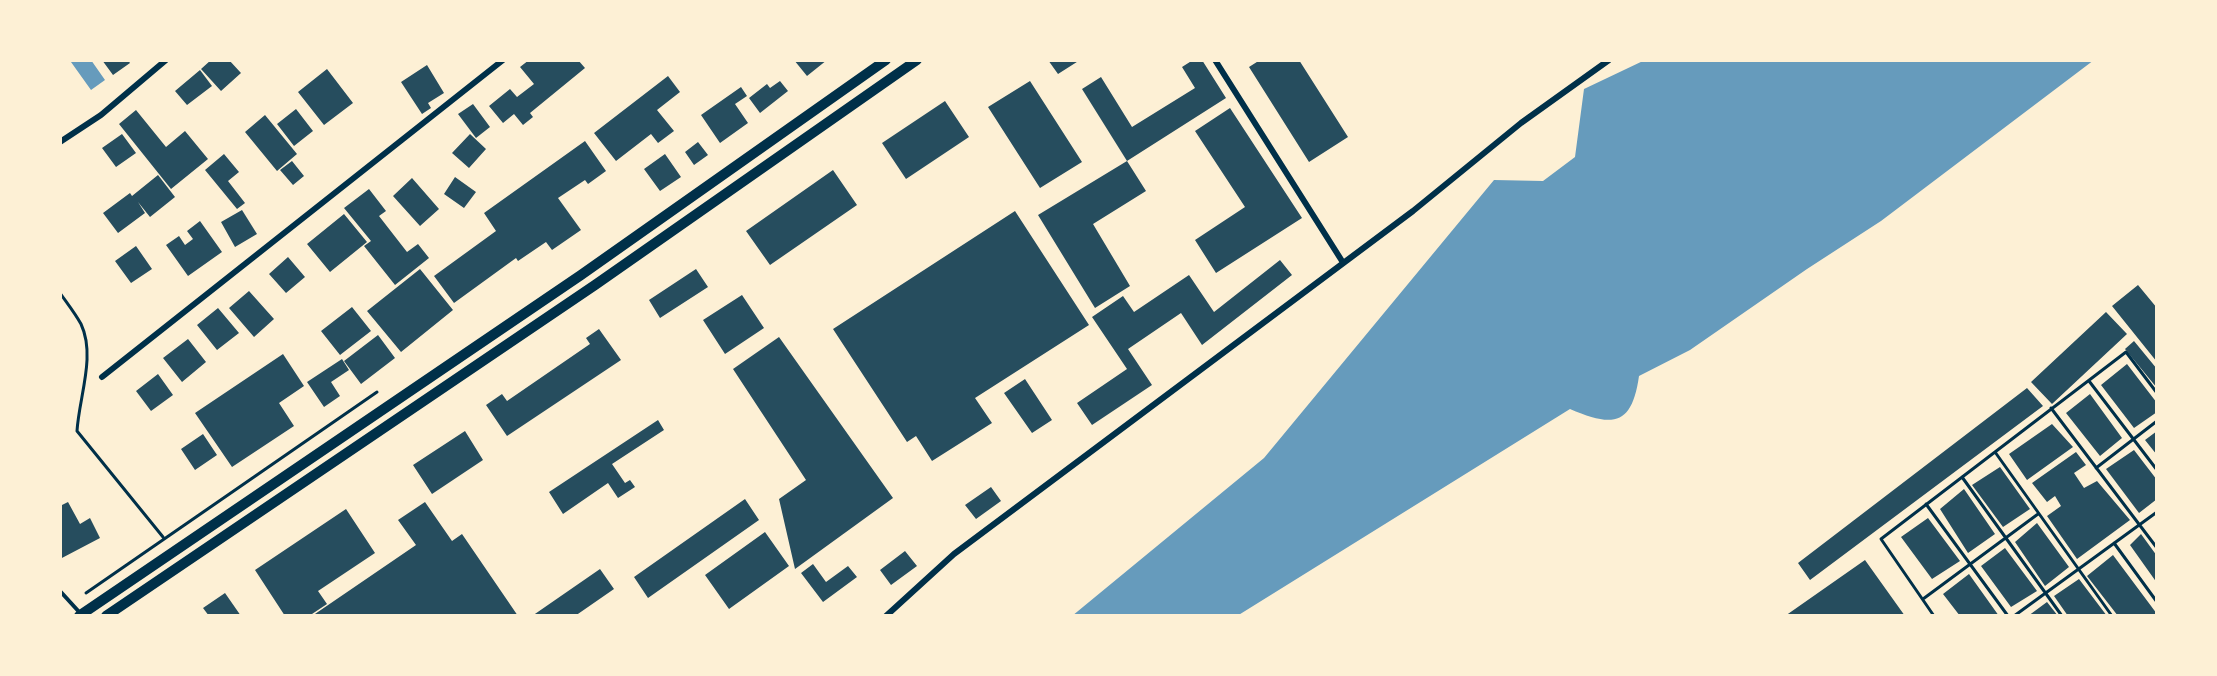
<!DOCTYPE html>
<html>
<head>
<meta charset="utf-8">
<style>
  body { margin:0 }
  #map { position:relative; width:2217px; height:676px; overflow:hidden; background:#fdf0d5; font-family:"Fira Sans Condensed",sans-serif }
  canvas { display:block }
  .frame { position:absolute; inset:0; border:62px solid #fdf0d5; pointer-events:none }
</style>
</head>
<body>
<div id="map">
<canvas width="2217" height="676"></canvas>
<div class="frame"></div>
</div>
<script>
const context = document.querySelector('canvas').getContext('2d');
context.lineJoin = 'round';
function fillPath(path, color) { context.fillStyle = color; context.fill(path, 'evenodd'); }
function stroke(path, color, width, dash) { context.strokeStyle = color; context.lineWidth = width; context.lineCap = dash ? 'butt' : 'round'; context.setLineDash(dash || []); context.stroke(path); }
fillPath(new Path2D(`
  M 74,60 L 91,60 L 105,80 L 91,90 L 71,62 Z
  M 1645,60 L 2094,60 L 1881,221 L 1807,269 L 1690,350 L 1639,376 C 1632,425 1614,428 1570,409 L 1237,616 L 1072,616 L 1264,458 L 1494,180 L 1543,181 L 1575,157 L 1584,89 Z`), '#669bbc');
fillPath(new Path2D(`
  M 102,60 L 128,60 L 130,63 L 113,75 Z
  M 211,60 L 229,60 L 241,73 L 221,91 L 201,69 Z
  M 529,60 L 578,60 L 585,68 L 530,113 L 533,117 L 523,125 L 514,114 L 503,123 L 489,106 L 510,89 L 517,97 L 534,84 L 520,67 Z
  M 794,60 L 827,60 L 807,76 Z
  M 1048,60 L 1080,60 L 1058,74 Z
  M 1193,60 L 1202,60 L 1226,98 L 1127,161 L 1082,89 L 1101,77 L 1132,127 L 1195,88 L 1182,67 Z
  M 1260,60 L 1299,60 L 1348,137 L 1309,162 L 1249,67 Z
  M 427,65 L 444,93 L 428,103 L 431,108 L 422,114 L 401,82 Z
  M 327,69 L 353,103 L 324,125 L 298,92 Z
  M 200,70 L 212,86 L 187,105 L 175,91 Z
  M 668,76 L 680,92 L 657,110 L 674,131 L 658,143 L 651,134 L 616,161 L 594,133 Z
  M 780,81 L 788,91 L 760,113 L 749,98 L 767,84 L 770,88 Z
  M 1030,81 L 1082,162 L 1040,188 L 988,107 Z
  M 741,87 L 747,96 L 735,104 L 748,123 L 720,143 L 701,115 Z
  M 945,101 L 969,137 L 906,179 L 882,143 Z
  M 473,104 L 490,127 L 476,138 L 458,114 Z
  M 1230,108 L 1302,218 L 1216,273 L 1195,240 L 1245,207 L 1195,131 Z
  M 296,109 L 313,131 L 294,146 L 277,124 Z
  M 136,110 L 166,147 L 185,131 L 208,159 L 171,189 L 119,124 Z
  M 265,115 L 297,154 L 277,171 L 245,132 Z
  M 122,134 L 136,153 L 116,167 L 102,148 Z
  M 470,134 L 486,149 L 469,168 L 452,153 Z
  M 585,141 L 606,171 L 588,184 L 585,180 L 558,198 L 581,230 L 552,250 L 546,242 L 518,261 L 516,258 L 454,303 L 434,276 L 496,231 L 484,213 Z
  M 698,142 L 708,155 L 694,165 L 685,152 Z
  M 224,154 L 239,172 L 228,181 L 245,203 L 237,209 L 205,170 Z
  M 665,154 L 681,177 L 660,191 L 644,169 Z
  M 292,161 L 304,176 L 293,185 L 280,170 Z
  M 1127,161 L 1146,191 L 1093,224 L 1130,286 L 1095,308 L 1038,215 Z
  M 833,170 L 857,205 L 770,265 L 746,231 Z
  M 158,175 L 175,197 L 150,217 L 138,202 L 145,213 L 118,233 L 103,213 L 130,193 L 132,196 Z
  M 455,177 L 476,192 L 464,208 L 444,194 Z
  M 412,178 L 439,209 L 420,226 L 393,196 Z
  M 369,189 L 386,211 L 379,216 L 407,252 L 418,244 L 429,258 L 395,285 L 364,246 L 371,241 L 344,208 Z
  M 242,210 L 257,234 L 235,247 L 221,222 Z
  M 1015,211 L 1089,325 L 975,398 L 992,423 L 932,461 L 916,436 L 907,442 L 833,329 Z
  M 344,214 L 367,242 L 330,272 L 307,244 Z
  M 200,221 L 222,252 L 188,276 L 166,245 L 179,236 L 185,245 L 193,239 L 187,231 Z
  M 136,246 L 152,269 L 131,283 L 115,261 Z
  M 288,257 L 305,277 L 286,293 L 269,274 Z
  M 1280,260 L 1292,275 L 1202,345 L 1181,313 L 1128,349 L 1152,385 L 1092,425 L 1077,403 L 1127,369 L 1092,317 L 1123,296 L 1134,312 L 1189,275 L 1214,312 Z
  M 420,269 L 453,310 L 401,352 L 367,311 Z
  M 696,269 L 708,287 L 660,318 L 649,300 Z
  M 2138,285 L 2157,308 L 2157,362 L 2112,306 Z
  M 249,291 L 274,319 L 254,337 L 229,308 Z
  M 742,295 L 764,328 L 725,354 L 703,320 Z
  M 352,307 L 371,331 L 340,355 L 321,331 Z
  M 218,308 L 239,333 L 217,350 L 197,325 Z
  M 2106,312 L 2127,334 L 2052,404 L 2031,382 Z
  M 599,329 L 621,360 L 507,436 L 486,405 L 502,394 L 507,401 L 590,344 L 586,338 Z
  M 378,335 L 395,358 L 361,384 L 344,361 Z
  M 779,337 L 893,498 L 795,569 L 779,499 L 806,480 L 733,369 Z
  M 188,339 L 206,362 L 182,382 L 163,358 Z
  M 2134,341 L 2157,369 L 2157,388 L 2125,349 Z
  M 283,354 L 304,386 L 279,403 L 294,426 L 232,467 L 195,413 Z
  M 342,359 L 349,370 L 331,382 L 340,396 L 324,407 L 307,382 Z
  M 2127,364 L 2157,403 L 2157,412 L 2134,428 L 2101,385 Z
  M 158,374 L 173,395 L 151,411 L 136,391 Z
  M 1025,379 L 1052,420 L 1032,433 L 1004,393 Z
  M 2027,388 L 2043,406 L 1810,580 L 1798,563 Z
  M 2090,394 L 2122,438 L 2100,456 L 2066,413 Z
  M 658,420 L 664,430 L 612,464 L 625,483 L 630,480 L 635,487 L 618,498 L 608,483 L 563,514 L 549,492 Z
  M 2052,424 L 2073,447 L 2027,480 L 2009,454 Z
  M 465,431 L 483,460 L 432,494 L 413,465 Z
  M 2157,431 L 2157,455 L 2145,440 Z
  M 203,434 L 217,455 L 195,470 L 181,449 Z
  M 2134,450 L 2157,480 L 2157,499 L 2139,513 L 2106,469 Z
  M 2076,452 L 2086,465 L 2074,473 L 2084,488 L 2097,481 L 2130,520 L 2077,559 L 2047,516 L 2061,506 L 2055,496 L 2047,502 L 2032,483 Z
  M 2000,467 L 2030,509 L 2003,527 L 1972,485 Z
  M 991,487 L 1001,501 L 976,519 L 965,505 Z
  M 1964,489 L 1995,534 L 1968,553 L 1940,509 Z
  M 745,499 L 759,520 L 648,598 L 634,577 Z
  M 68,502 L 80,524 L 90,518 L 100,538 L 60,559 L 60,506 Z
  M 425,502 L 452,541 L 462,534 L 518,616 L 312,616 L 416,545 L 398,520 Z
  M 346,509 L 375,553 L 318,591 L 327,604 L 309,616 L 285,616 L 255,570 Z
  M 1928,518 L 1960,561 L 1932,579 L 1901,537 Z
  M 2037,523 L 2069,567 L 2045,586 L 2015,542 Z
  M 765,532 L 789,566 L 729,609 L 705,575 Z
  M 2141,534 L 2157,556 L 2157,583 L 2130,545 Z
  M 2005,548 L 2037,591 L 2011,607 L 1981,566 Z
  M 905,551 L 917,566 L 891,585 L 880,570 Z
  M 2113,555 L 2157,614 L 2157,616 L 2118,616 L 2087,576 Z
  M 1865,560 L 1905,616 L 1785,616 Z
  M 813,564 L 826,582 L 848,566 L 857,577 L 823,602 L 801,573 Z
  M 600,569 L 614,589 L 575,616 L 532,616 Z
  M 1969,574 L 1999,616 L 1960,616 L 1943,594 Z
  M 2079,579 L 2107,616 L 2068,616 L 2054,596 Z
  M 225,593 L 241,616 L 209,616 L 203,608 Z
  M 2047,602 L 2058,616 L 2028,616 Z`), '#264d5e');
stroke(new Path2D(`
  M 60,293 C 67,303 75,313 81,324 C 96,356 79,397 77,431 L 163,537
  M 2089,381 L 2157,470
  M 2051,408 L 2157,548
  M 1995,452 L 2112,616
  M 2096,468 L 2157,421
  M 1962,477 L 2062,616
  M 1926,504 L 2008,616
  M 2114,543 L 2157,602
  M 86,593 L 377,392
  M 1923,599 L 2038,514
  M 1934,616 L 1881,539 L 2126,352 L 2157,393
  M 2014,616 L 2157,512`), '#003049', 3);
stroke(new Path2D(`
  M 60,591 L 81,614`), '#003049', 4);
stroke(new Path2D(`
  M 1215,60 L 1342,261
  M 60,142 L 101,115 L 166,60
  M 102,377 L 503,60
  M 886,616 L 954,554 L 1413,211 L 1521,123 L 1609,60`), '#003049', 6);
stroke(new Path2D(`
  M 79,616 L 581,275 L 886,60
  M 106,616 L 595,285 L 917,60`), '#003049', 10);
</script>
</body>
</html>
